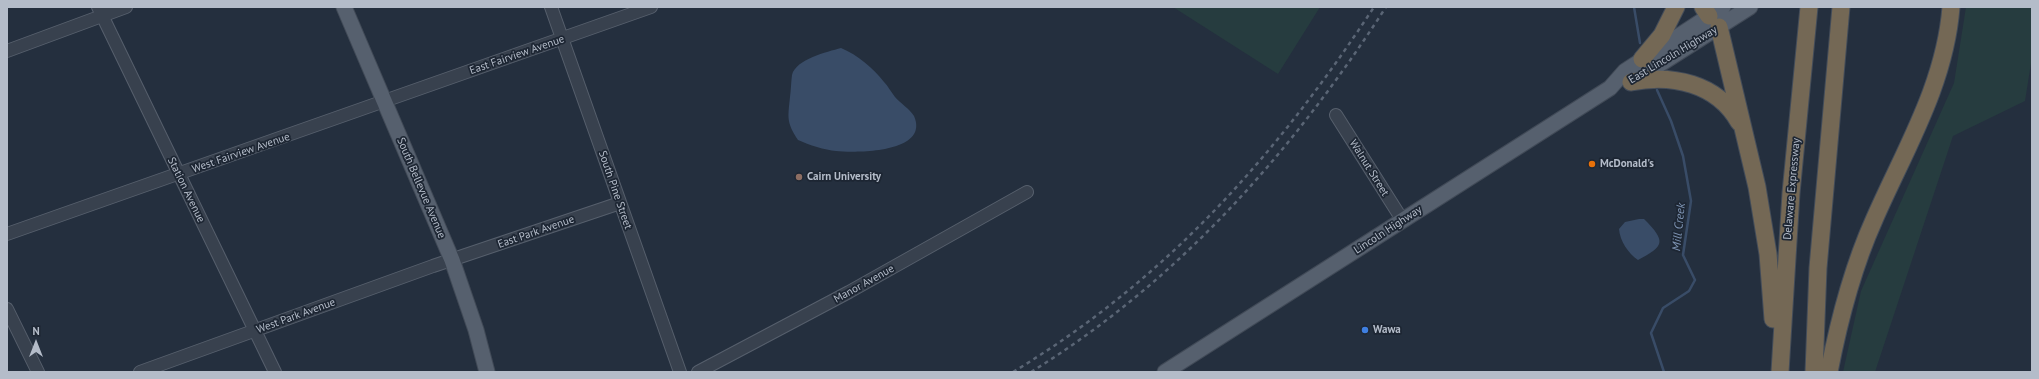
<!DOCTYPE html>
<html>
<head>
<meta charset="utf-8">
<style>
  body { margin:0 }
  #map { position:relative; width:2039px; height:379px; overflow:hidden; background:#242f3e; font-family:"PT Sans",sans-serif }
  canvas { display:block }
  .frame { position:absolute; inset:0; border:8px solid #b4bcc9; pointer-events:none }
  .north { position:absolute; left:16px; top:323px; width:40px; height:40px; -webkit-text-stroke:3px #1d2633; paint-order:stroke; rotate:0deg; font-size:11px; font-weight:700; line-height:16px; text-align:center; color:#b4bcc9 }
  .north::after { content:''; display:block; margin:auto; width:14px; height:18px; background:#b4bcc9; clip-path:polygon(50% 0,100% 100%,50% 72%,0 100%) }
</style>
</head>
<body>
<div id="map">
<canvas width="2039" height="379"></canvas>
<div class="frame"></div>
<div class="north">N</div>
</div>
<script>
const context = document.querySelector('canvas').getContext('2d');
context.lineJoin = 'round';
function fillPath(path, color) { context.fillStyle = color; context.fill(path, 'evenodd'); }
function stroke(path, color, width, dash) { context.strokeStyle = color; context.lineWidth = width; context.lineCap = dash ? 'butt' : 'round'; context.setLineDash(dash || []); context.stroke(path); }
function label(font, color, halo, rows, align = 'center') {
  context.font = font + ' "PT Sans",sans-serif'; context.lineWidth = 3.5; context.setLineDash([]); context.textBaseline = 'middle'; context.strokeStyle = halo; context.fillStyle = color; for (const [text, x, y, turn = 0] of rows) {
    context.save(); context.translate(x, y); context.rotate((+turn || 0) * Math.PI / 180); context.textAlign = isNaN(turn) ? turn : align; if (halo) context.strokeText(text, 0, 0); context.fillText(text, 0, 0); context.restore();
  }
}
fillPath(new Path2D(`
  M 1173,7 L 1320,7 L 1278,74 Z
  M 1966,7 L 2032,7 L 2032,57 L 2025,101 L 1953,136 L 1875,372 L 1843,372 L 1861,291 L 1954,83 Z`), '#263c3f');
fillPath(new Path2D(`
  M 841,48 C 858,55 873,68 884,82 C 888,86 891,92 895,97 C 900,103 910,109 914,116 C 930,153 857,153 836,151 C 825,150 809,145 798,140 C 786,122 788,117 790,97 C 791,90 791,82 792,75 C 796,59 827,52 841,48 Z
  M 1639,219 L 1644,219 C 1667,242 1664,246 1638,260 C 1628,253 1620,241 1619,229 L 1625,222 Z`), '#394c67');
stroke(new Path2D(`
  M 1634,7 L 1640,43
  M 1657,90 L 1671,121 L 1683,156 L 1691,201 L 1683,255 L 1695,280 L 1689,291 L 1663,308 L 1651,333 L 1664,372`), '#394c67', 2.5);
const minor = new Path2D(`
  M 98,7 L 275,372
  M 551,7 L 680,372
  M 7,51 L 126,7
  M 1336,115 L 1403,221
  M 7,234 L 651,7
  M 7,309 L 38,372
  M 140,372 L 433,266 L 620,203
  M 698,372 L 849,292 L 1027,192`);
const major = new Path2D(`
  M 344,7 L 452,260 L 476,330 L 487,372
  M 1632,82 L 1750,7
  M 1165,372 L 1610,88 L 1625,71 L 1723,7`);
const highway = new Path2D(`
  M 1703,7 L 1709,16
  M 1719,27 L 1757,187 L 1768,254 L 1773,319
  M 1642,59 L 1662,35 L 1676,7
  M 1631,82 C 1672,74 1717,83 1739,122
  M 1780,372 L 1791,193 L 1809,7
  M 1814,372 L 1818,268 L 1841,7
  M 1829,372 C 1839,320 1852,269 1874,220 C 1904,151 1945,85 1951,7`);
stroke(minor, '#565f6c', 14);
stroke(major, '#414a57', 17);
stroke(highway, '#434c59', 19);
stroke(minor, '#38414e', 12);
stroke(major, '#56606e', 15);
stroke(highway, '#746855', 17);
stroke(new Path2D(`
  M 1013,372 C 1167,279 1276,156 1374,7
  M 1031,372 C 1180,280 1292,152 1386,7`), '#5a6575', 2.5, [4, 4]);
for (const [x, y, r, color] of [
  [1592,164,4,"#e8710a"],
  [799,177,4,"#8d6e63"],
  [1365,330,4,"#3f7fe0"]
]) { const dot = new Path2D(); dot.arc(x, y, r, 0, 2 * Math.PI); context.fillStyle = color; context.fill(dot); stroke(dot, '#1d2633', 1.5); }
label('11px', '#b4bcc9', '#1d2633', [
  ["East Fairview Avenue",517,55,-19],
  ["East Lincoln Highway",1673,55,-31],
  ["West Fairview Avenue",241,153,-19],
  ["Walnut Street",1369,168,58],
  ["South Bellevue Avenue",421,188,67],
  ["Delaware Expressway",1792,189,-85],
  ["Station Avenue",186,190,64],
  ["South Pine Street",615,190,71],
  ["Lincoln Highway",1388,230,-33],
  ["East Park Avenue",536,232,-19],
  ["Manor Avenue",864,284,-29],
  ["West Park Avenue",296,316,-20]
]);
label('bold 11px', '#b4bcc9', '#1d2633', [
  ["McDonald's",1600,164],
  ["Cairn University",807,177],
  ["Wawa",1373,330]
], 'left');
label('italic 12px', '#7c92b1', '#1d2633', [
  ["Mill Creek",1679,227,-84]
]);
</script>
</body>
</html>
